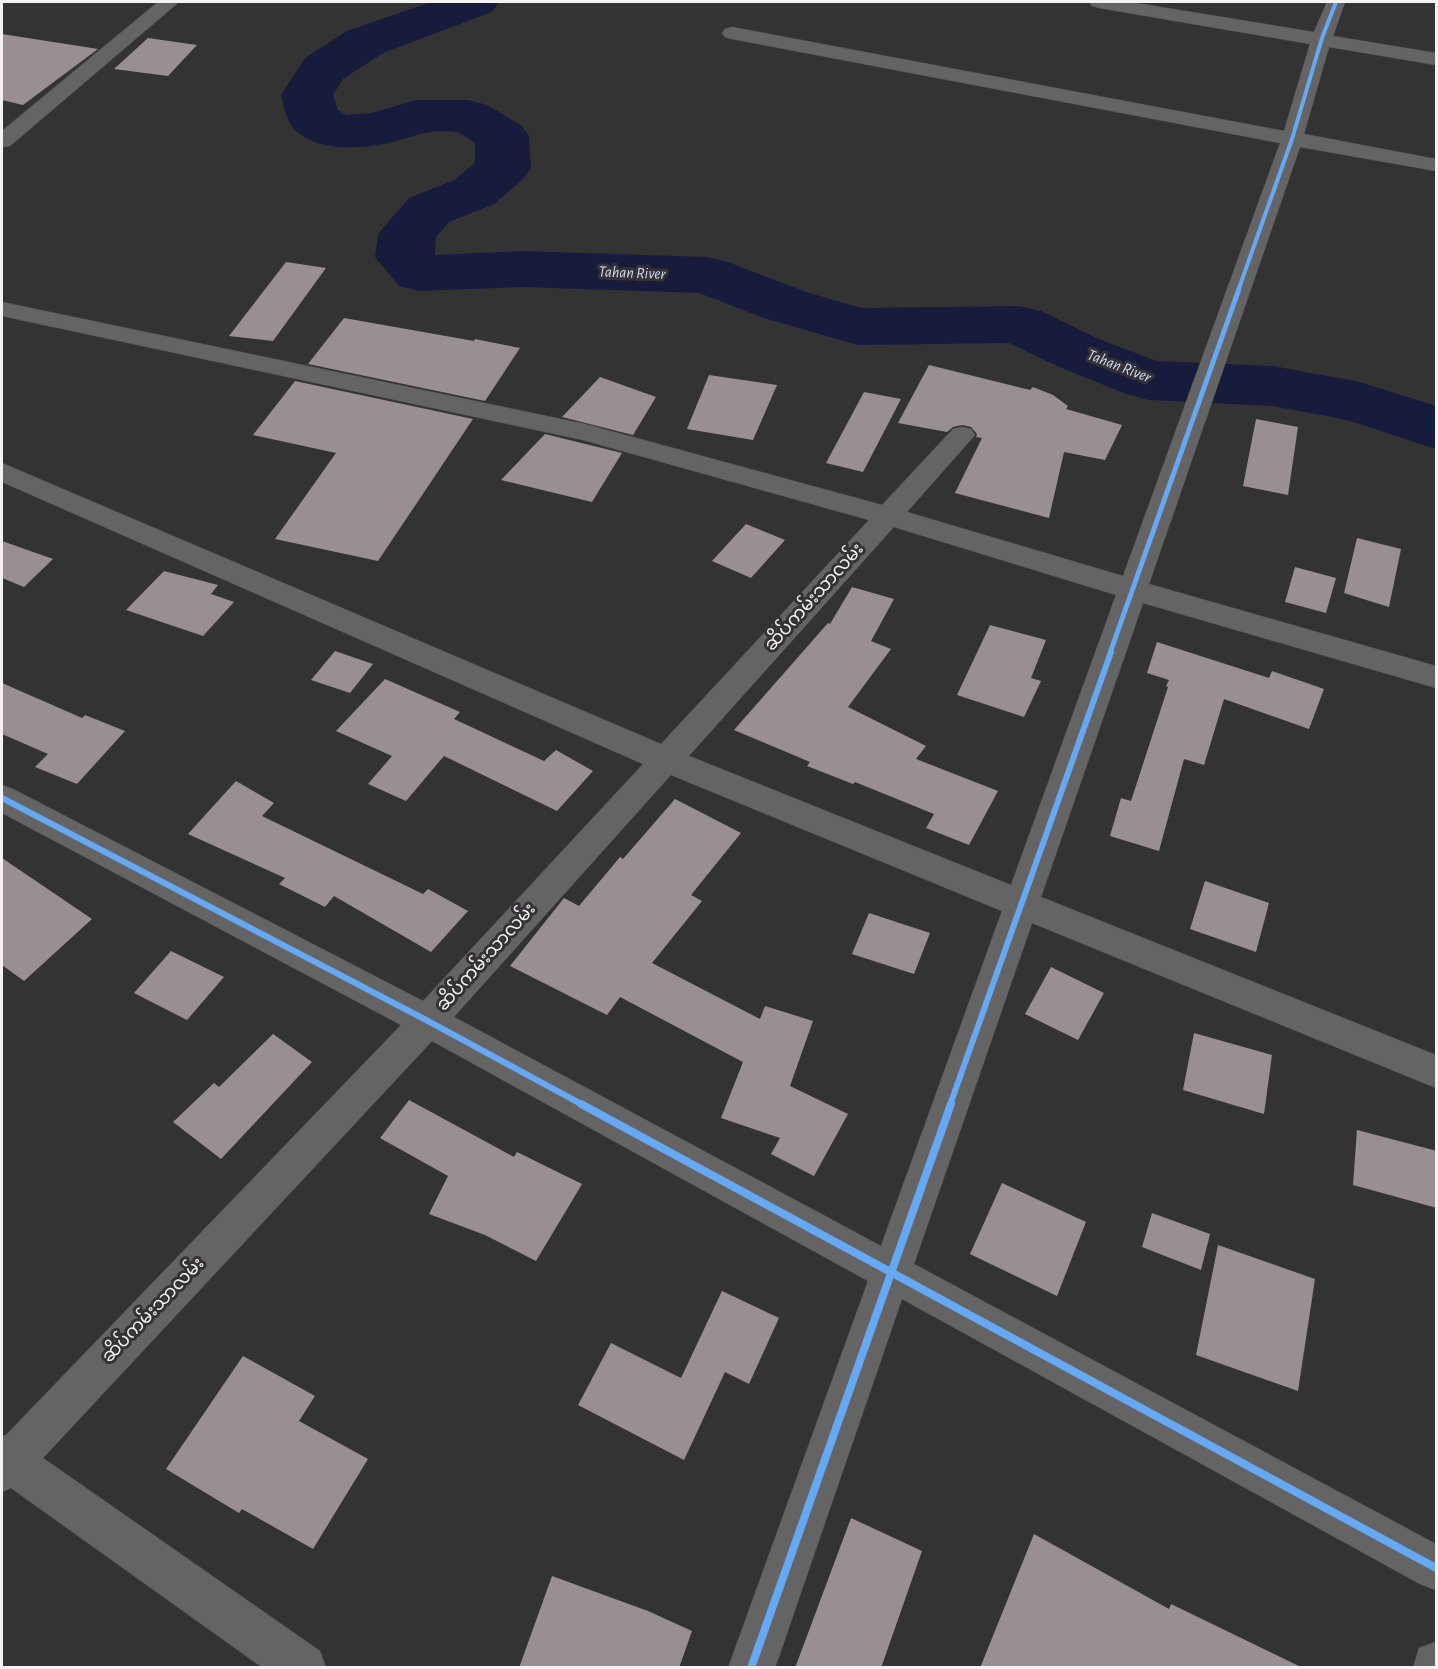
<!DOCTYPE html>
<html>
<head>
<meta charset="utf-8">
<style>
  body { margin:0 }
  #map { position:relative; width:1438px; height:1669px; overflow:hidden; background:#343334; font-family:"Alegreya Sans",sans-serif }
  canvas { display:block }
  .frame { position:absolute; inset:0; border:3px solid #f4f2f3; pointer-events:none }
</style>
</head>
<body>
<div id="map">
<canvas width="1438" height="1669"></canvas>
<div class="frame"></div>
</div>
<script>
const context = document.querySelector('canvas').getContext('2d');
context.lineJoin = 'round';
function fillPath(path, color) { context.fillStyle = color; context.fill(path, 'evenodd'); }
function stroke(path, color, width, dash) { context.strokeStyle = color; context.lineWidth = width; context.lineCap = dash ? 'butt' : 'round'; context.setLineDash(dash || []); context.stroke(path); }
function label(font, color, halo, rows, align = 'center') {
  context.font = font + ' "Alegreya Sans","Noto Sans Myanmar",sans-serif'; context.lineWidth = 6; context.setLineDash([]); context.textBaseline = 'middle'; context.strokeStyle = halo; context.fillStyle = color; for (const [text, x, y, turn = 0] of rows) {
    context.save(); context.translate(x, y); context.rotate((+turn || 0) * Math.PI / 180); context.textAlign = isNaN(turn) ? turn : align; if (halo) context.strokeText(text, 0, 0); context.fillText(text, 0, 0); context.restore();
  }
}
fillPath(new Path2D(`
  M 431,2 L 499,2 L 492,12 L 383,53 L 343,79 L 333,95 L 338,110 L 346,115 L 372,113 L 416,100 L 468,100 L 487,105 L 521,125 L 529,136 L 531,168 L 522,180 L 494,204 L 449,222 L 436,237 L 435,255 L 523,251 L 707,257 L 728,262 L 806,292 L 861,308 L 1019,306 L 1041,311 L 1101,340 L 1157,361 L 1273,366 L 1360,382 L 1436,406 L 1436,449 L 1347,420 L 1273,406 L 1149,400 L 1126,394 L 1057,366 L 1009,343 L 858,345 L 764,318 L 699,293 L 523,287 L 420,291 L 399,286 L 375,257 L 378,234 L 409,198 L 454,180 L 475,163 L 475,143 C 469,139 462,133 455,132 C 426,127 406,141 378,145 C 352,149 314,150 294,129 C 286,120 284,107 281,95 L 305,58 L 347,31 Z`), '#171c3d');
fillPath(new Path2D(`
  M 2,34 L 98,49 L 23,105 L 2,100 Z
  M 148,38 L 197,45 L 168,76 L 114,69 Z
  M 286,262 L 326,268 L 273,341 L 229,336 Z
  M 344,318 L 474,341 L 475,339 L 520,348 L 485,401 L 308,364 Z
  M 929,365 L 1030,390 L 1033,387 L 1053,395 L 1068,406 L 1066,409 L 1122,425 L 1105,460 L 1064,452 L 1049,518 L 955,493 L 982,438 L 976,437 L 977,434 L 971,427 L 962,425 L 953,427 L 947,432 L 898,423 Z
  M 709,375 L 777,385 L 753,440 L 687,429 Z
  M 600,377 L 656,397 L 633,435 L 562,417 Z
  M 295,381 L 473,419 L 378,561 L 275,539 L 336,453 L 253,435 Z
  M 864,392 L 901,399 L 863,472 L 826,463 Z
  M 1256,419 L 1298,427 L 1288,495 L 1243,486 Z
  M 545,434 L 622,453 L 592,502 L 501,480 Z
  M 746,524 L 785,540 L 751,578 L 712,561 Z
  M 1357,538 L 1401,549 L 1389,607 L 1344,593 Z
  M 2,541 L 53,559 L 24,587 L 2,578 Z
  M 1295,567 L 1336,578 L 1326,613 L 1285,602 Z
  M 164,571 L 218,585 L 211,594 L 234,602 L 203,636 L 126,610 Z
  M 852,587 L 894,599 L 871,641 L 891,649 L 848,707 L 926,746 L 916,759 L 998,791 L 969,845 L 926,828 L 934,814 L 855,782 L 853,784 L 807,766 L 810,762 L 734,730 L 828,623 L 830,624 Z
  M 990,625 L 1046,640 L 1031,678 L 1041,681 L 1024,717 L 957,695 Z
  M 1157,642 L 1269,678 L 1272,671 L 1324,689 L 1309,729 L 1224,699 L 1204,765 L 1184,759 L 1159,851 L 1110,836 L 1121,798 L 1131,801 L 1168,687 L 1166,686 L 1169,680 L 1147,673 Z
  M 335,651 L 373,664 L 350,693 L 311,680 Z
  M 385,679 L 460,712 L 454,719 L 544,761 L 556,750 L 593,771 L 557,811 L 444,756 L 406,801 L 368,784 L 392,756 L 336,731 Z
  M 2,683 L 82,718 L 85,715 L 125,731 L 77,784 L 35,767 L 48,754 L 2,734 Z
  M 236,781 L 274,803 L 262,816 L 423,894 L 428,889 L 468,911 L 431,952 L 334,896 L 325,907 L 279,884 L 285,878 L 188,834 Z
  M 675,799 L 741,833 L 691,895 L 702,901 L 652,963 L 760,1019 L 765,1006 L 813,1021 L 790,1086 L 848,1114 L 814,1176 L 771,1154 L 780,1138 L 721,1118 L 743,1062 L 620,997 L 607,1015 L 510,966 L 564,898 L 579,906 L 620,857 L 623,859 Z
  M 2,858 L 92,919 L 24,981 L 2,965 Z
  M 1205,881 L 1269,903 L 1256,952 L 1190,929 Z
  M 869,913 L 930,933 L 914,974 L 852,954 Z
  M 171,951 L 224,977 L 187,1020 L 134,993 Z
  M 1051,967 L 1104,993 L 1078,1040 L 1025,1014 Z
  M 1194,1033 L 1272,1055 L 1264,1114 L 1183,1090 Z
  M 273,1034 L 312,1062 L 221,1159 L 173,1122 L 214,1083 L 219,1087 Z
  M 409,1100 L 514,1157 L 517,1152 L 582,1184 L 536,1261 L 485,1235 L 429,1214 L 448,1176 L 380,1138 Z
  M 1357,1130 L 1437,1151 L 1437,1208 L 1353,1185 Z
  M 1002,1183 L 1086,1222 L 1057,1296 L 970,1254 Z
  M 1152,1213 L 1210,1234 L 1201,1270 L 1142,1247 Z
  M 1218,1245 L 1315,1279 L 1298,1391 L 1196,1355 Z
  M 722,1291 L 779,1318 L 749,1384 L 725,1372 L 684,1460 L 578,1405 L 611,1343 L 681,1378 Z
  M 243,1356 L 315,1396 L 299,1421 L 368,1459 L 313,1549 L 242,1509 L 239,1513 L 166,1469 Z
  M 851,1518 L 922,1551 L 881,1668 L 795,1668 Z
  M 1034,1534 L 1169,1609 L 1171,1604 L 1303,1668 L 980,1668 Z
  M 552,1576 L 648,1611 L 692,1631 L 679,1668 L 519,1668 Z`), '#998f92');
const street = new Path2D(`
  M 158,2 L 179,2 L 10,146 L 2,147 L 2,131 Z
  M 1089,2 L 1130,2 L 1314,32 L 1327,2 L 1345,2 L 1333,36 L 1436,53 L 1436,65 L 1329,47 L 1304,134 L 1436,159 L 1436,171 L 1300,147 L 1149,584 L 1436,666 L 1436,688 L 1143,603 L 1041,897 L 1436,1055 L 1436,1088 L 1032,923 L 914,1264 L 1436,1544 L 1436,1590 L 1420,1584 L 902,1299 L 775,1668 L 728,1668 L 868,1281 L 432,1041 L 43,1458 L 320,1651 L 326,1668 L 263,1668 L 11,1488 L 2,1492 L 2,1435 L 5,1436 L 401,1025 L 2,813 L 2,785 L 13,789 L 423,1001 L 643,764 L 2,482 L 2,463 L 661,744 L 869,520 L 583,440 L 2,316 L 2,302 L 585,424 L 882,505 L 953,429 L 962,427 L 971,429 L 975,435 L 907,512 L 1123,576 L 1280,143 L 732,39 L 725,37 L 722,33 L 725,29 L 732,27 L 1284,131 L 1310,44 L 1099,8 L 1092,6 ZM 894,527 L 1116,595 L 1011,885 L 689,756 ZM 671,775 L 1002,911 L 881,1246 L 454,1017 Z
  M 1436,1642 L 1436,1668 L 1413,1668 L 1419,1648 Z`);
stroke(street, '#504f50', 1);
fillPath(street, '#656465');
stroke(new Path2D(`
  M 1238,291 L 1292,139 L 1322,38 L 1336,2`), '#66a8f1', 4);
stroke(new Path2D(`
  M 1110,653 L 1239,289`), '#66a8f1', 5);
stroke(new Path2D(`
  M 2,798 L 428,1021 L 583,1105
  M 950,1105 L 1111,652`), '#66a8f1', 6);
stroke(new Path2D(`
  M 581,1104 L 1436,1568
  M 751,1668 L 951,1104`), '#66a8f1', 8);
label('italic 16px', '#d2daf6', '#353235', [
  ["Tahan River",632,273,2],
  ["Tahan River",1119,366,21]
]);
label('18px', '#f4f2f3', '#353235', [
  ["ဆိပ်ကမ်းသာလမ်း",814,597,-48],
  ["ဆိပ်ကမ်းသာလမ်း",486,957,-48],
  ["ဆိပ်ကမ်းသာလမ်း",153,1310,-46]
]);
</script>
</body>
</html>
